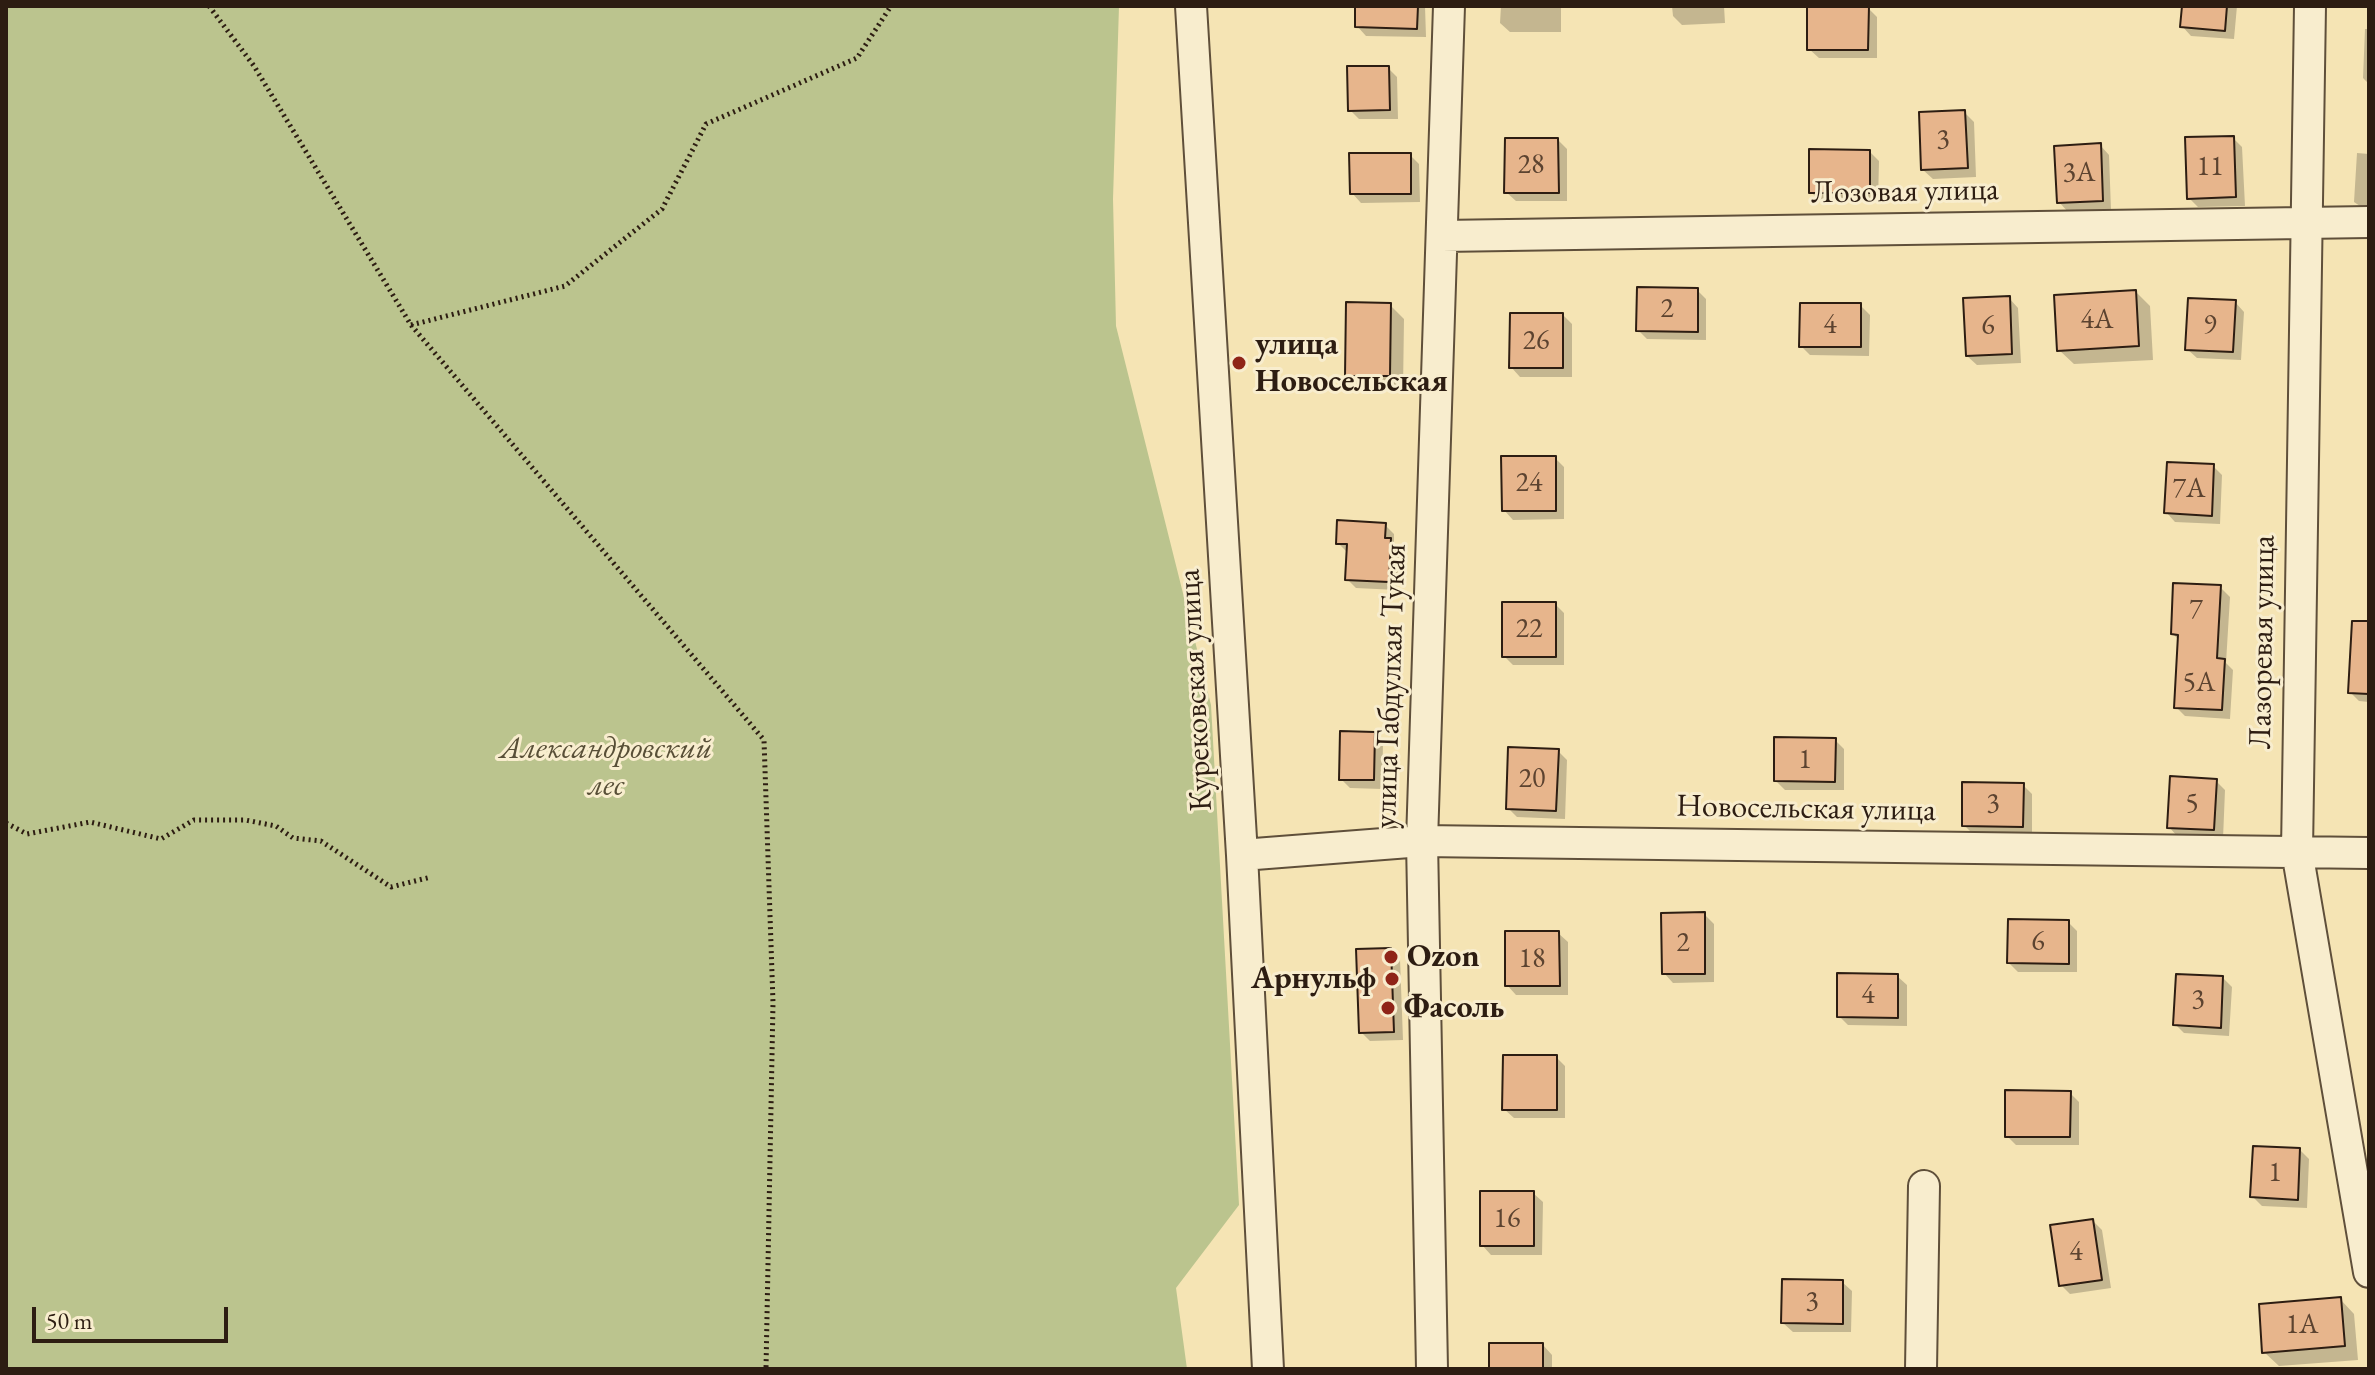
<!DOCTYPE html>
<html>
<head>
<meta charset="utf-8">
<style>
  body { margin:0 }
  #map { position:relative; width:2375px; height:1375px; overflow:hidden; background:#f5e4b4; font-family:"EB Garamond",serif }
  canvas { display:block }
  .frame { position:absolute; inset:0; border:8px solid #2d1d12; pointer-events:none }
  .scale { position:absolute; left:32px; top:1307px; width:196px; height:36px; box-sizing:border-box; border:4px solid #2d1d12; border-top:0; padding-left:10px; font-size:24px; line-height:28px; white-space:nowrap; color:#2d1d12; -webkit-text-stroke:6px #f8edce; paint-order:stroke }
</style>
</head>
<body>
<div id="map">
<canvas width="2375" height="1375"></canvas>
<div class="frame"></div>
<div class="scale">50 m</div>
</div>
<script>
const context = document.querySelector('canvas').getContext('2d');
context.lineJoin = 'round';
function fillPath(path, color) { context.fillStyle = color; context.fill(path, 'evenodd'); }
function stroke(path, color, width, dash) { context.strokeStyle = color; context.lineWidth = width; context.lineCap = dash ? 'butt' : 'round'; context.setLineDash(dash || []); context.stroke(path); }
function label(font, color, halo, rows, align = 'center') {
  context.font = font + ' "EB Garamond",serif'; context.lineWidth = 6; context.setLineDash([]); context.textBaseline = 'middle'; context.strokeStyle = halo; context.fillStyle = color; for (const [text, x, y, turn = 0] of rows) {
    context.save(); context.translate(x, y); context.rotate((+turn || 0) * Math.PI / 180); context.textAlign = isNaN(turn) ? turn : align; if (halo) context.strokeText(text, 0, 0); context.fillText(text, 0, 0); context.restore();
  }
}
fillPath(new Path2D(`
  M 6,6 L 1119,6 L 1113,199 L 1116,326 L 1211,705 L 1239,1205 L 1176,1288 L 1187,1369 L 6,1369 Z`), '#bbc48e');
fillPath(new Path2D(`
  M 1357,6 L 1425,6 L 1426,37 L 1366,36 L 1357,26 Z
  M 1501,6 L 1561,6 L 1561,32 L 1510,32 L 1500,23 Z
  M 1672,6 L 1724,6 L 1725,23 L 1682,25 L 1673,16 Z
  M 2184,6 L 2237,6 L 2234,39 L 2191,36 L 2182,26 Z
  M 1868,8 L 1877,17 L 1877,58 L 1819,58 L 1809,49 Z
  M 2365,29 L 2369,29 L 2369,84 L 2363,78 Z
  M 1388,68 L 1397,77 L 1398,119 L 1359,119 L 1350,110 Z
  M 1964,112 L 1974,122 L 1976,177 L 1933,179 L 1923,170 Z
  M 2233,138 L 2242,147 L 2245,206 L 2198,207 L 2189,198 Z
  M 1558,140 L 1567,149 L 1567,201 L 1516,201 L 1506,192 Z
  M 2100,145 L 2109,155 L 2111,210 L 2068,212 L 2059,202 Z
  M 1870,152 L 1879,161 L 1878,202 L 1820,201 L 1811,192 Z
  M 2357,153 L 2369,154 L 2369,212 L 2354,202 Z
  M 1410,155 L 1419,164 L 1420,202 L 1361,203 L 1352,193 Z
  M 1697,290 L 1706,299 L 1706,340 L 1647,339 L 1638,330 Z
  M 2136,292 L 2150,306 L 2153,360 L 2074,364 L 2059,350 Z
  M 2009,298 L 2018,308 L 2021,363 L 1977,365 L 1967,356 Z
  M 2235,302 L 2244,312 L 2241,360 L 2197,358 L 2187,349 Z
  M 1390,305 L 1404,319 L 1403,390 L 1361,389 L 1347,375 Z
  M 1860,305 L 1870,315 L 1869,356 L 1810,355 L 1801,346 Z
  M 1563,315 L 1572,324 L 1572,377 L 1520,377 L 1511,367 Z
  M 1555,458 L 1564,467 L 1564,519 L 1513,520 L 1504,510 Z
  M 2213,466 L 2222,475 L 2220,524 L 2175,522 L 2166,512 Z
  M 1385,525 L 1394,534 L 1394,544 L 1399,549 L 1397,590 L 1356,588 L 1347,579 L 1347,552 L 1338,543 Z
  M 2220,587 L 2230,597 L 2226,663 L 2233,670 L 2230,719 L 2185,716 L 2176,707 L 2180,641 L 2173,634 Z
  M 1555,604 L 1564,613 L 1564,665 L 1513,665 L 1504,656 Z
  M 2369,644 L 2369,702 L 2359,701 L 2350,692 Z
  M 1374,734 L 1383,743 L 1382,789 L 1350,788 L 1341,779 Z
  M 1835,740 L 1844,749 L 1844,790 L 1785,790 L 1776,781 Z
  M 1558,751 L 1567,760 L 1565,819 L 1517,817 L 1508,808 Z
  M 2369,778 L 2369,821 L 2367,819 Z
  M 2216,781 L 2225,790 L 2223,839 L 2178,837 L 2169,827 Z
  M 2023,785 L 2032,794 L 2032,835 L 1973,834 L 1964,825 Z
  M 1704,914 L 1714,924 L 1714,982 L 1673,983 L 1664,973 Z
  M 2068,922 L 2077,931 L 2077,972 L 2018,972 L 2009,963 Z
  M 1558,933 L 1568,942 L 1568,995 L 1516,995 L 1507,985 Z
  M 1390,950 L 1400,959 L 1403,1040 L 1370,1041 L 1361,1032 Z
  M 1897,976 L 1907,985 L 1907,1026 L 1848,1025 L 1839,1016 Z
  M 2223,978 L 2232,987 L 2229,1036 L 2184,1033 L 2175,1024 Z
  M 1556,1057 L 1565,1066 L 1565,1118 L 1514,1118 L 1504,1109 Z
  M 2070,1093 L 2079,1102 L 2079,1145 L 2016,1145 L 2007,1136 Z
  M 2300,1150 L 2309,1159 L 2307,1208 L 2262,1206 L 2252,1196 Z
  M 1533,1193 L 1543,1202 L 1542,1255 L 1491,1255 L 1482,1245 Z
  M 2093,1221 L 2102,1230 L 2111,1288 L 2070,1294 L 2061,1285 Z
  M 1842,1282 L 1852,1291 L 1851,1332 L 1793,1332 L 1783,1323 Z
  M 2340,1299 L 2354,1314 L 2358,1360 L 2279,1366 L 2264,1352 Z
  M 1543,1345 L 1552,1355 L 1552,1369 L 1491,1369 Z`), '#0003');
const building = new Path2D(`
  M 1355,6 L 1418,6 L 1417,29 L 1355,27 Z
  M 1807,6 L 1869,6 L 1868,50 L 1807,50 Z
  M 2182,6 L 2227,6 L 2225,31 L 2180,27 Z
  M 1347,66 L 1389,66 L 1390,110 L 1348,111 Z
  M 1965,110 L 1968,168 L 1921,170 L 1919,112 Z
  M 2234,136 L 2236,197 L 2187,199 L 2185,137 Z
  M 1505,138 L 1558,138 L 1559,193 L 1504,193 Z
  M 2101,143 L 2103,201 L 2057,203 L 2054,146 Z
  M 1809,149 L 1870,150 L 1870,193 L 1809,193 Z
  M 1349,153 L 1411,153 L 1411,194 L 1350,194 Z
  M 1637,287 L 1698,288 L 1698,332 L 1636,331 Z
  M 2136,290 L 2139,346 L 2057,351 L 2054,295 Z
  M 2010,296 L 2012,354 L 1966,356 L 1963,298 Z
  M 2188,298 L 2236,300 L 2233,352 L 2185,350 Z
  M 1346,302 L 1391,303 L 1390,376 L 1345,376 Z
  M 1800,303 L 1861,303 L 1861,347 L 1799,347 Z
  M 1510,313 L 1563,313 L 1563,368 L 1509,368 Z
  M 1501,456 L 1556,456 L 1556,511 L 1502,511 Z
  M 2167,462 L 2214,464 L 2212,516 L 2164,513 Z
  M 1337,520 L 1386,523 L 1385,538 L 1391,538 L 1389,582 L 1345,580 L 1347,544 L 1336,544 Z
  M 2173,583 L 2221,585 L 2217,658 L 2225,659 L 2222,710 L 2174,708 L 2178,635 L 2171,634 Z
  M 1502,602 L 1556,602 L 1556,657 L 1502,657 Z
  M 2352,621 L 2369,621 L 2369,694 L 2348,693 Z
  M 1340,731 L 1375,732 L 1374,780 L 1339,780 Z
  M 1774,737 L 1836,738 L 1835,782 L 1774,781 Z
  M 1508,747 L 1559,749 L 1556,811 L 1506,809 Z
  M 2170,776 L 2217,779 L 2214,830 L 2167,828 Z
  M 1962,782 L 2024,783 L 2023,827 L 1962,826 Z
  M 1705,912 L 1705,974 L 1662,974 L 1661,913 Z
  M 2008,919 L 2069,920 L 2069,964 L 2007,963 Z
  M 1505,931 L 1559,931 L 1560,986 L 1505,986 Z
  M 1391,948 L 1394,1032 L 1359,1033 L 1356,949 Z
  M 1837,973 L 1898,974 L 1898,1018 L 1837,1017 Z
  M 2176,974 L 2223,976 L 2221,1028 L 2173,1025 Z
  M 1503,1055 L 1557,1055 L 1557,1110 L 1502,1110 Z
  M 2005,1090 L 2071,1091 L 2070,1137 L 2005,1137 Z
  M 2253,1146 L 2300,1148 L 2298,1200 L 2250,1197 Z
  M 1480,1191 L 1534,1191 L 1534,1246 L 1480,1246 Z
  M 2093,1219 L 2102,1280 L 2059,1286 L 2050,1225 Z
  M 1782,1279 L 1843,1280 L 1843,1324 L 1781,1323 Z
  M 2341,1297 L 2345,1346 L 2262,1353 L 2259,1304 Z
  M 1489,1343 L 1543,1343 L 1543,1369 L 1489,1369 Z`);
fillPath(building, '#e7b58c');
stroke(building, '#2d1d12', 2);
const minor = new Path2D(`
  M 1191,6 L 1242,855 L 1268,1369
  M 2310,6 L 2297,851 L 2369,1272
  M 1442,236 L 2369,222
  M 1242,855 L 1422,841 L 2369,853
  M 1432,1369 L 1422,841 L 1449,6
  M 1921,1369 L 1924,1186`);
stroke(minor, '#5f4f3a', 34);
stroke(new Path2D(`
  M 209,6 L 254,66 L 411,325 L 764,740 L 773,1003 L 766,1369
  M 411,325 L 565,286 L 662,209 L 706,124 L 857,58 L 891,6
  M 6,823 L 27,834 L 90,822 L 161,839 L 194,820 L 245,820 L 276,826 L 293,838 L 321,841 L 391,887 L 431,877`), '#2d1d12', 5, [2, 4]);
stroke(minor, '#f8edce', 30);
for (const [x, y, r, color] of [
  [1239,363,8,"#8f2418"],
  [1391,957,8,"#8f2418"],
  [1392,979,8,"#8f2418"],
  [1388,1008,8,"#8f2418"]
]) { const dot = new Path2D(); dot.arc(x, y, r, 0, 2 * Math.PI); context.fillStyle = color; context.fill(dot); stroke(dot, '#f8edce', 3); }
label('28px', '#5c4330', null, [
  ["3",1943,140],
  ["28",1531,165],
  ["11",2210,167],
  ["3А",2079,173],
  ["2",1667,309],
  ["4А",2097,320],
  ["4",1830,325],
  ["9",2210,325],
  ["6",1988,326],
  ["26",1536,341],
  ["24",1529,483],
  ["7А",2189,489],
  ["7",2196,610],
  ["22",1529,629],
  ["5А",2199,683],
  ["1",1805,760],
  ["20",1532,779],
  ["3",1993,804],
  ["5",2192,804],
  ["6",2038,942],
  ["2",1683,943],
  ["18",1532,959],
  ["4",1868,995],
  ["3",2198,1000],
  ["1",2275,1173],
  ["16",1507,1219],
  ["4",2076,1252],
  ["3",1812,1302],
  ["1А",2302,1325]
]);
label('32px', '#2d1d12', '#f8edce', [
  ["Лозовая улица",1905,192,-1],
  ["Лазоревая улица",2263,642,-89],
  ["улица Габдулхая Тукая",1391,686,-88],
  ["Курековская улица",1196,690,-93],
  ["Новосельская улица",1806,809,1]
]);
label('bold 32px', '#2d1d12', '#f8edce', [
  ["улица",1255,345],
  ["Новосельская",1255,382],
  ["Ozon",1407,957],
  ["Арнульф",1376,979,"right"],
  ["Фасоль",1404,1008]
], 'left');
label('italic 32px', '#584f37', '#f8edce', [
  ["Александровский",606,749],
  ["лес",606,786]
]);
</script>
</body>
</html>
